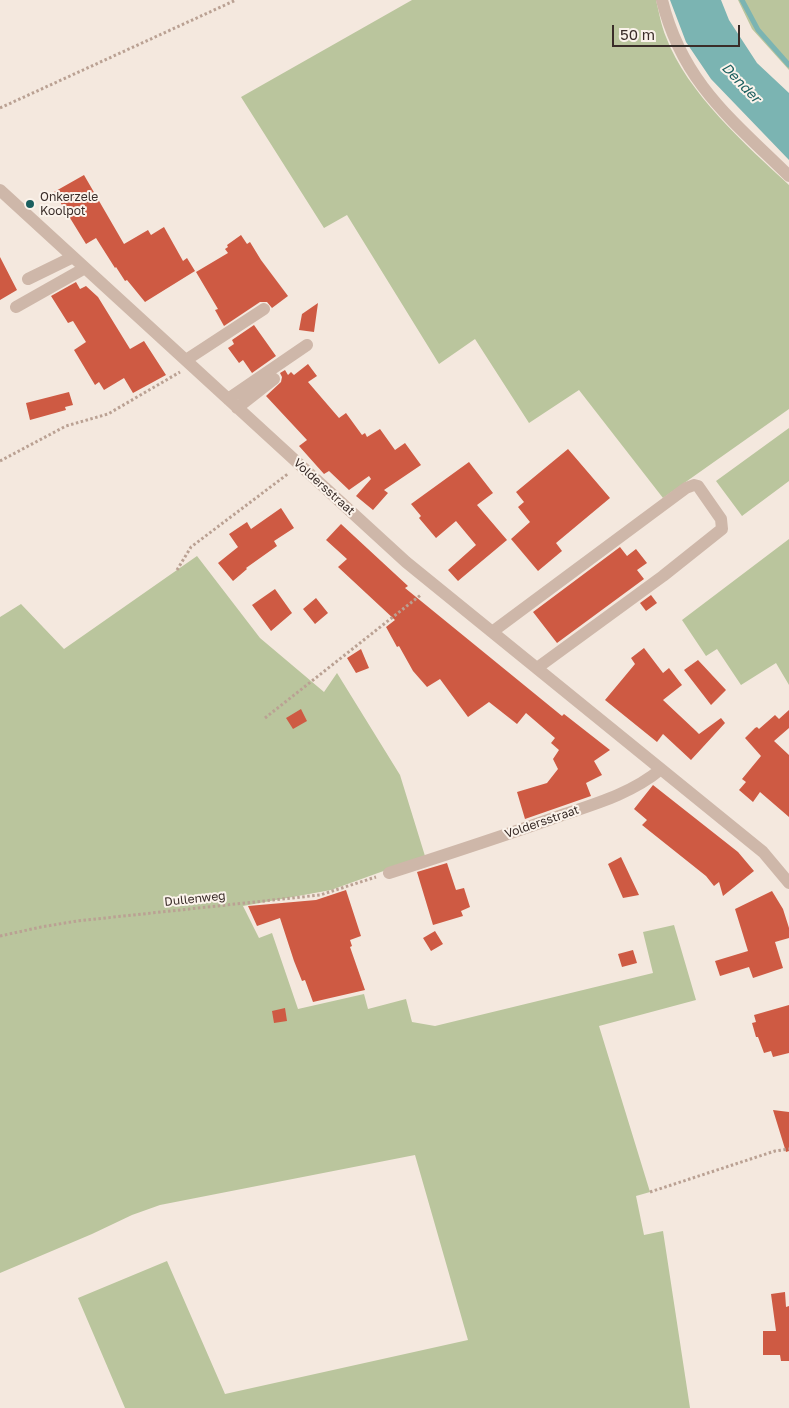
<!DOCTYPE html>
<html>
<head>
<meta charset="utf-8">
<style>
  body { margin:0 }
  #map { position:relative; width:789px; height:1408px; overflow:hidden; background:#f4e8de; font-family:"Golos Text",sans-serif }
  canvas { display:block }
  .scale { position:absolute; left:612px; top:25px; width:128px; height:22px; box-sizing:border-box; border:2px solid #3a2d29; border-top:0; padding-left:6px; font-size:15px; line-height:18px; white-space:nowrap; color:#3a2d29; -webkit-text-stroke:4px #fbf3eb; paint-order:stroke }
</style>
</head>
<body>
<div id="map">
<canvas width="789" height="1408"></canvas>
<div class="scale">50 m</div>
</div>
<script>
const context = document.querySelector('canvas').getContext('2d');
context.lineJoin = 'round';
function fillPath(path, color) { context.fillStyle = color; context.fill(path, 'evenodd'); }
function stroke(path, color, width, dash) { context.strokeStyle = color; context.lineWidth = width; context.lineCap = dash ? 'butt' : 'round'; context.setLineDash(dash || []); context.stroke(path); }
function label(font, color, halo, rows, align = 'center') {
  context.font = font + ' "Golos Text",sans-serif'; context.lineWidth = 4; context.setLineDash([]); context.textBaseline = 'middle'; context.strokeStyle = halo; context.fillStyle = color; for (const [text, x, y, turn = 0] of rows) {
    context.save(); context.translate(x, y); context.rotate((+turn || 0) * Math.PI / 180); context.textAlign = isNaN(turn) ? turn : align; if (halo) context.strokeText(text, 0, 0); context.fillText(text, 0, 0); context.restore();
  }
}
fillPath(new Path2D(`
  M 412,0 L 656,0 C 659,12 661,25 666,37 C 687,93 746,145 789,185 L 789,409 L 663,498 L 579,390 L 529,423 L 475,339 L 439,364 L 347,215 L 324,228 L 241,97 Z
  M 738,0 L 789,0 L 789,70 L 752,29 Z
  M 789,428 L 789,481 L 742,516 L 716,481 Z
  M 789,539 L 789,685 L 776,663 L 741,685 L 717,649 L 706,656 L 682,620 Z
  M 197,556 L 260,638 L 324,692 L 337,673 L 400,775 L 425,856 L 331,890 L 243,906 L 259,938 L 272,933 L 298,1009 L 364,994 L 368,1009 L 406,999 L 412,1022 L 435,1026 L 653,973 L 643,932 L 674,925 L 696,1000 L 599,1026 L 650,1192 L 636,1196 L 644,1235 L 663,1231 L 690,1408 L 125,1408 L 78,1298 L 167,1261 L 225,1394 L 468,1340 L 415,1155 L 160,1205 L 132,1215 L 92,1234 L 0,1273 L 0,617 L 21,604 L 64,649 Z`), '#bac59d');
fillPath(new Path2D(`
  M 670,0 L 721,0 L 729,20 L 757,63 L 789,93 L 789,160 L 711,79 L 686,42 Z`), '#7bb4b2');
stroke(new Path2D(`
  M 742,0 L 758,30 L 789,65`), '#7bb4b2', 5);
fillPath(new Path2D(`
  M 84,175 L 124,244 L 148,230 L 151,235 L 164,227 L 183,261 L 187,258 L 195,271 L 145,302 L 127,280 L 125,281 L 116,267 L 115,268 L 96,238 L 86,244 L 54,192 Z
  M 241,235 L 247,244 L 250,242 L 261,260 L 288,296 L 272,308 L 267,302 L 260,302 L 224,326 L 215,310 L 218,309 L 196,272 L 228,253 L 225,249 L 228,247 L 227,245 Z
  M 0,257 L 17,290 L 0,300 Z
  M 76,282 L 80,289 L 86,286 L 98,297 L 130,349 L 144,341 L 166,375 L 133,393 L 124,378 L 104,390 L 99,382 L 95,385 L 74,350 L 86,342 L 73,321 L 68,323 L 51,296 Z
  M 318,303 L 314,332 L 299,330 L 302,314 Z
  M 254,325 L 276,356 L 252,373 L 243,360 L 239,363 L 228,348 L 234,344 L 232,340 Z
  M 308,364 L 317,376 L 308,382 L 339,418 L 346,413 L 362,435 L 365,433 L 367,437 L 380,429 L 395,450 L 405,443 L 421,465 L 384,490 L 388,493 L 373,510 L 356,496 L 371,479 L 369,476 L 349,490 L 329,471 L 324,474 L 299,446 L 307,440 L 266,396 L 281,382 L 282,377 L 280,373 L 285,370 L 288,375 L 291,372 L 294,375 Z
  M 69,392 L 73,405 L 65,407 L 66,410 L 30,420 L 26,403 Z
  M 568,449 L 610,498 L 556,543 L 562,551 L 538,571 L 511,539 L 530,522 L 518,507 L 524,502 L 516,492 Z
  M 469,462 L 493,493 L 477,505 L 507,540 L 458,581 L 448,570 L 476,545 L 456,521 L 436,538 L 419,518 L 421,516 L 411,504 Z
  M 281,508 L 294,528 L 274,541 L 277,546 L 246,568 L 247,569 L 233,581 L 218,563 L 238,547 L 229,534 L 247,522 L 251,529 Z
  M 341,524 L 408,586 L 405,588 L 562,716 L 564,714 L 610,750 L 594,761 L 602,775 L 586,783 L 591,796 L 525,819 L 517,792 L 547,783 L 558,769 L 553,759 L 559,750 L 551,743 L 555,738 L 526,713 L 517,724 L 489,702 L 468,717 L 440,679 L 427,687 L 413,671 L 399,646 L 397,647 L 386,627 L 395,620 L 338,567 L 347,559 L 326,540 Z
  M 620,547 L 627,556 L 636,549 L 647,563 L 637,570 L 644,579 L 557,643 L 533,612 Z
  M 275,589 L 292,613 L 271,631 L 252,605 Z
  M 651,595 L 657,603 L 646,611 L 640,603 Z
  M 316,598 L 328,613 L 315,624 L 303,609 Z
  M 644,648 L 663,673 L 669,668 L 682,685 L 663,700 L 696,731 L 699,734 L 721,718 L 725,723 L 691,760 L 663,734 L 657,742 L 605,700 L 635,664 L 631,658 Z
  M 361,649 L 369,668 L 356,673 L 347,658 Z
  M 698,660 L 726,690 L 711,705 L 684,670 Z
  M 301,709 L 307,721 L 293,729 L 286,718 Z
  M 789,710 L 789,728 L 774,741 L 789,755 L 789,817 L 760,792 L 753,802 L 739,790 L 746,782 L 742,779 L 761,756 L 745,738 L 755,728 L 757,727 L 759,729 L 775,715 L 779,719 Z
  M 653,785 L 738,852 L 754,871 L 723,896 L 719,882 L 714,886 L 706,876 L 642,825 L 647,820 L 634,809 Z
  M 621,857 L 639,895 L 623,898 L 608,864 Z
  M 447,863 L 456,890 L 464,888 L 470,907 L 461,911 L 463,916 L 433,925 L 417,872 Z
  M 346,890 L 361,936 L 350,940 L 352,946 L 350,947 L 365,990 L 313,1002 L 305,980 L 302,981 L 294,961 L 280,918 L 257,926 L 248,906 L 316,900 Z
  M 772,891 L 783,909 L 789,928 L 789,938 L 775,942 L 783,968 L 753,978 L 749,967 L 720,976 L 715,961 L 748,951 L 735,909 Z
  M 435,931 L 443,944 L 431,951 L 423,938 Z
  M 633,950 L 637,963 L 622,967 L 618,954 Z
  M 789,1005 L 789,1053 L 773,1057 L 771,1051 L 764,1053 L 758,1037 L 756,1037 L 752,1023 L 756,1022 L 754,1015 Z
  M 285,1008 L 287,1021 L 274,1023 L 272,1011 Z
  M 773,1110 L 789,1112 L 789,1151 L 786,1152 Z
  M 785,1292 L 786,1307 L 789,1306 L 789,1361 L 781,1361 L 780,1355 L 763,1355 L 763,1331 L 776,1331 L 771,1294 Z`), '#ce5a43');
stroke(new Path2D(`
  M 0,108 L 236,0
  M 0,461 L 66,426 L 108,414 L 180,372
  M 177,570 L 191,547 L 289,473
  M 265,718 L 422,594
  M 0,936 L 41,927 L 77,921 L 320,895 L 376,877
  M 650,1192 L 775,1151 L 789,1149`), '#baa193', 3, [2.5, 2.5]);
stroke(new Path2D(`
  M 662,0 C 682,82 732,120 789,176
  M 0,190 L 406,562 L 763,852 L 789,883
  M 28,279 L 73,257
  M 16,307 L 85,268
  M 186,360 L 264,309
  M 228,399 L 307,345
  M 237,408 L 274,379
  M 492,632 L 686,488 L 694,485 L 698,486 L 721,519 L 722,529 L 663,576 L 537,668
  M 389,873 C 448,854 507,835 565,814 C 598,803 634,792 661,769`), '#ceb7a9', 12);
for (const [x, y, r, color] of [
  [30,204,5,"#1b5f5f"]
]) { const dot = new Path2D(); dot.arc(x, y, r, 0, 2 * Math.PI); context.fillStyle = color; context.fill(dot); stroke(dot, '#fbf3eb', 2); }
label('12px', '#3a2d29', '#fbf3eb', [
  ["Onkerzele",40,197],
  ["Koolpot",40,211]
], 'left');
label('12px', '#3a2d29', '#fbf3eb', [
  ["Voldersstraat",324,487,42],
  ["Voldersstraat",542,822,-19],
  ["Dullenweg",195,899,-6]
]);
label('italic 14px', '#1b5f5f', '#fbf3eb', [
  ["Dender",741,83,46]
]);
</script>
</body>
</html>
